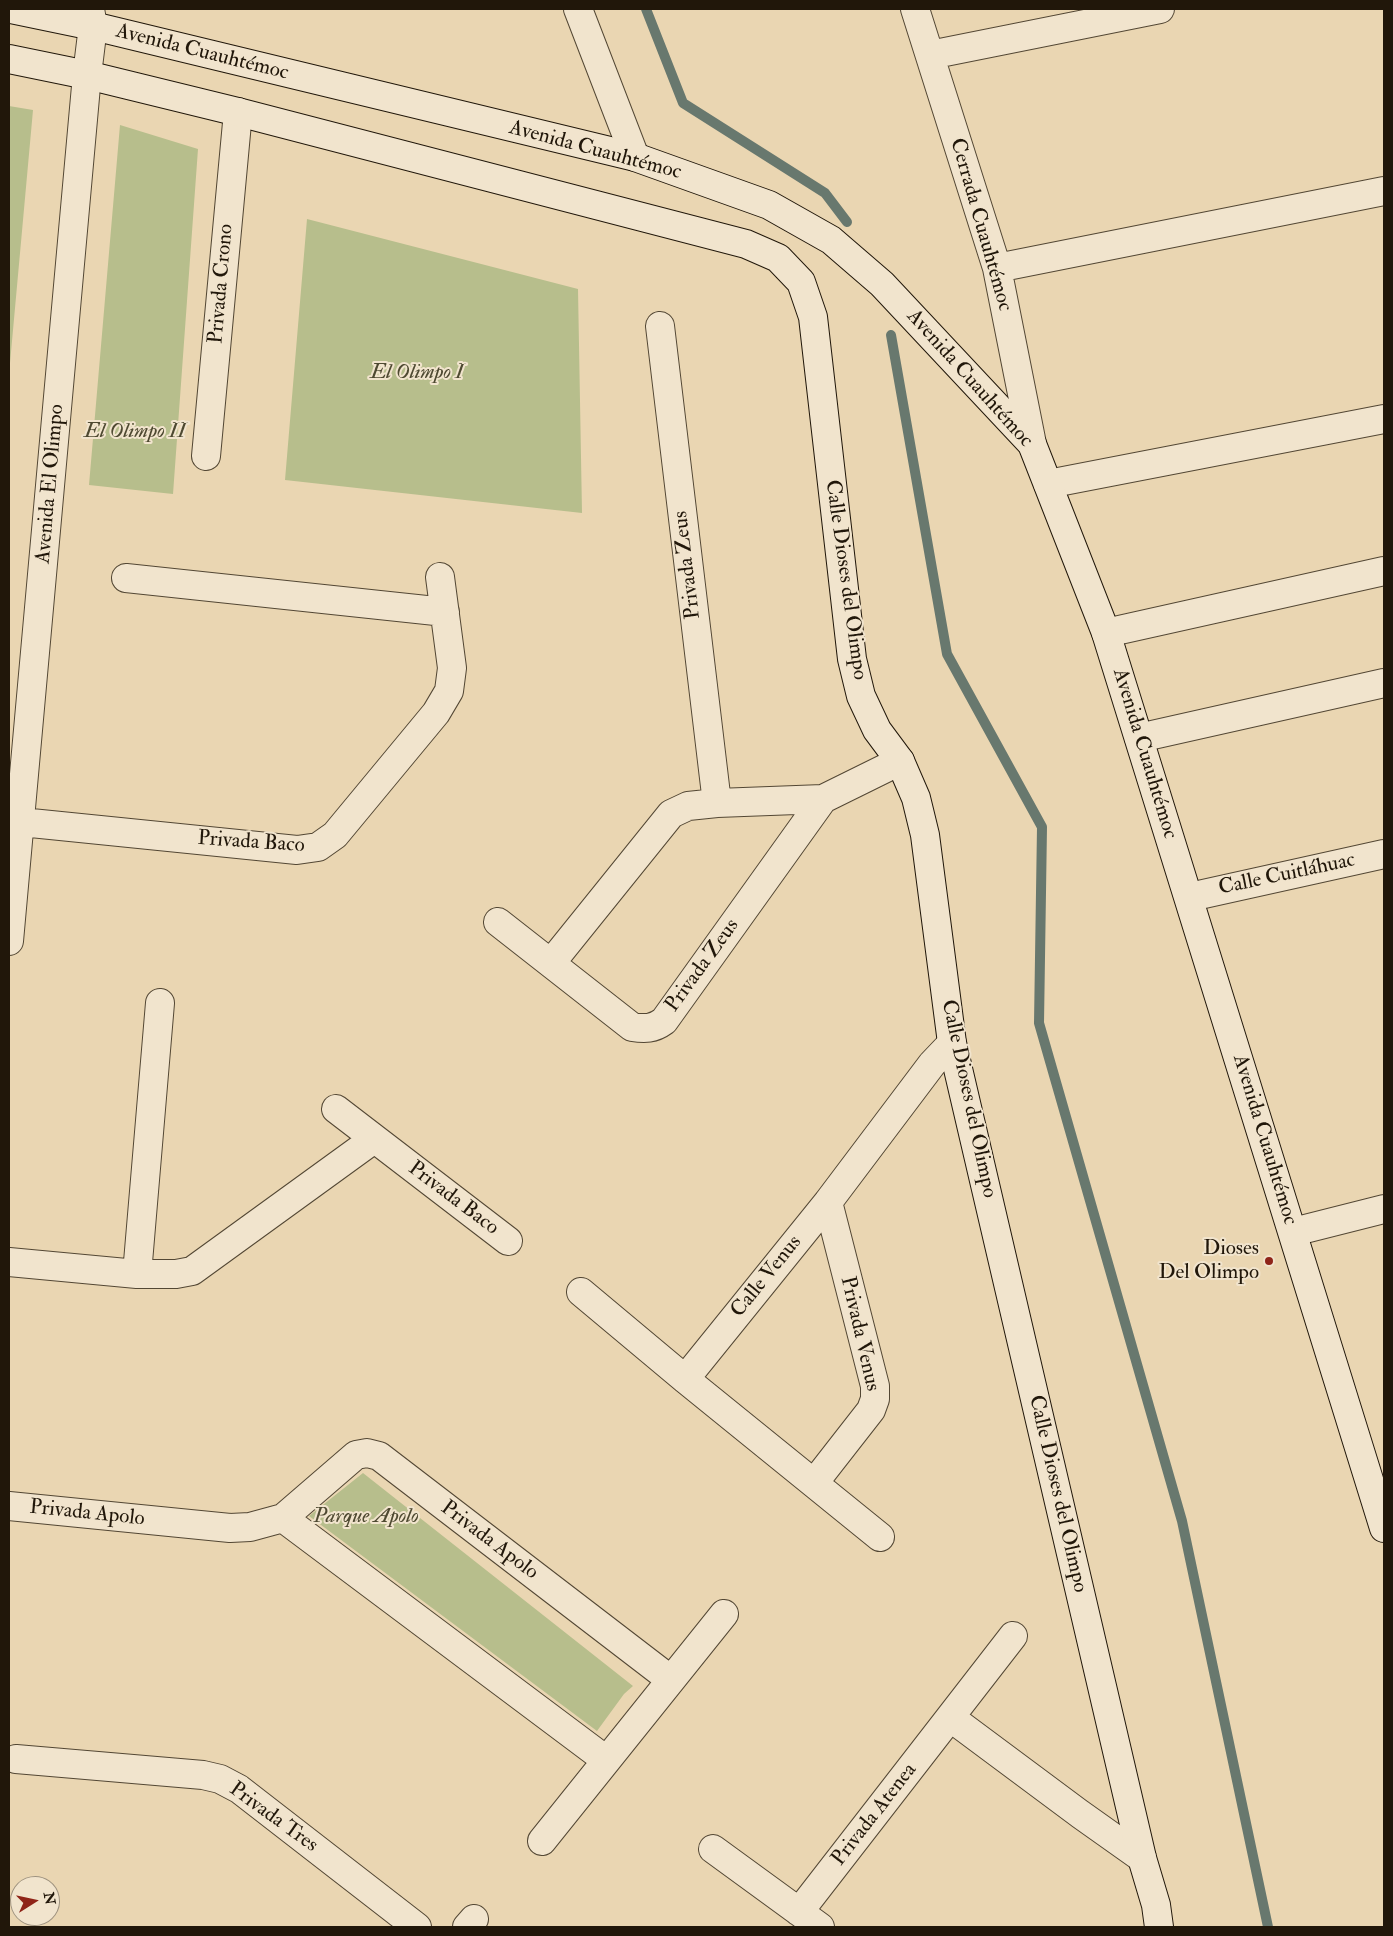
<!DOCTYPE html>
<html>
<head>
<meta charset="utf-8">
<style>
  body { margin:0 }
  #map { position:relative; width:1393px; height:1936px; overflow:hidden; background:#ead6b2; font-family:"IM FELL Double Pica",serif }
  canvas { display:block }
  .frame { position:absolute; inset:0; border:10px solid #21170a; pointer-events:none }
  .north { position:absolute; left:10px; top:1876px; width:50px; height:50px; box-sizing:border-box; background:#f1e4cd; border:1px solid #9e927f; border-radius:50%; rotate:80deg; font-size:14px; font-weight:700; line-height:20px; text-align:center; color:#21170a }
  .north::after { content:''; display:block; margin:auto; width:18px; height:22px; background:#8f2418; clip-path:polygon(50% 0,100% 100%,50% 72%,0 100%) }
</style>
</head>
<body>
<div id="map">
<canvas width="1393" height="1936"></canvas>
<div class="frame"></div>
<div class="north">N</div>
</div>
<script>
const context = document.querySelector('canvas').getContext('2d');
context.lineJoin = 'round';
function fillPath(path, color) { context.fillStyle = color; context.fill(path, 'evenodd'); }
function stroke(path, color, width, dash) { context.strokeStyle = color; context.lineWidth = width; context.lineCap = dash ? 'butt' : 'round'; context.setLineDash(dash || []); context.stroke(path); }
function label(font, color, halo, rows, align = 'center') {
  context.font = font + ' "IM FELL Double Pica",serif'; context.lineWidth = 4; context.setLineDash([]); context.textBaseline = 'middle'; context.strokeStyle = halo; context.fillStyle = color; for (const [text, x, y, turn = 0] of rows) {
    context.save(); context.translate(x, y); context.rotate((+turn || 0) * Math.PI / 180); context.textAlign = isNaN(turn) ? turn : align; if (halo) context.strokeText(text, 0, 0); context.fillText(text, 0, 0); context.restore();
  }
}
fillPath(new Path2D(`
  M 9,106 L 33,110 L 9,374 Z
  M 120,125 L 198,149 L 173,494 L 89,485 Z
  M 307,219 L 578,289 L 582,513 L 285,480 Z
  M 363,1473 L 633,1686 L 624,1694 L 597,1731 L 309,1516 Z`), '#b7be8c');
stroke(new Path2D(`
  M 646,9 L 683,103 L 825,193 L 847,222
  M 891,335 L 947,654 L 1042,827 L 1039,1023 L 1182,1521 L 1268,1927`), '#68786e', 10);
const minor = new Path2D(`
  M 578,9 L 635,157
  M 915,9 L 997,268 L 1032,444
  M 930,55 L 1160,9
  M 997,268 L 1384,191
  M 660,326 L 717,803
  M 206,456 L 238,112
  M 1048,484 L 1384,419
  M 126,578 L 445,612
  M 1106,633 L 1384,571
  M 1139,738 L 1384,683
  M 21,822 L 297,850 L 318,847 L 335,835 L 436,713 L 449,691 L 452,668 L 440,577
  M 1190,897 L 1384,854
  M 498,922 L 632,1027 C 645,1029 653,1029 664,1021 L 823,799
  M 9,941 L 87,75 L 93,26 L 90,9
  M 551,963 L 671,814 L 688,806 L 717,803 L 823,799 L 900,761
  M 336,1109 L 508,1241
  M 1293,1232 L 1384,1209
  M 9,1262 L 137,1274 L 176,1274 L 192,1271 L 374,1139
  M 137,1274 L 160,1003
  M 581,1292 L 685,1379 L 880,1537
  M 685,1379 L 828,1202 L 932,1064 L 952,1043
  M 814,1483 L 871,1410 L 875,1399 L 875,1386 L 828,1202
  M 9,1506 L 230,1528 L 250,1527 L 283,1518 L 356,1455 L 367,1453 L 379,1456 L 671,1680
  M 283,1518 L 606,1760
  M 951,1718 L 1080,1814 L 1142,1858
  M 16,1759 L 203,1775 L 220,1779 L 239,1789 L 417,1927
  M 542,1841 L 724,1614
  M 713,1849 L 820,1927
  M 799,1912 L 1013,1636
  M 467,1927 L 474,1919`);
const secondary = new Path2D(`
  M 11,9 L 93,26 L 635,157 L 769,205 L 831,240 L 882,284 L 1032,444 L 1106,633 L 1384,1528
  M 9,59 L 87,75 L 238,112 L 746,244 L 778,258 L 801,282 L 813,317 L 852,659 L 861,696 L 877,730 L 900,761 L 916,798 L 925,835 L 952,1043 L 1142,1858 L 1156,1905 L 1159,1927`);
stroke(minor, '#534734', 30);
stroke(secondary, '#21170a', 30);
stroke(minor, '#f1e4cd', 28);
stroke(secondary, '#f1e4cd', 28);
for (const [x, y, r, color] of [
  [1269,1261,5,"#8f2418"]
]) { const dot = new Path2D(); dot.arc(x, y, r, 0, 2 * Math.PI); context.fillStyle = color; context.fill(dot); stroke(dot, '#f1e4cd', 2); }
label('21px', '#21170a', '#f1e4cd', [
  ["Avenida Cuauhtémoc",202,53,14],
  ["Avenida Cuauhtémoc",595,151,15],
  ["Cerrada Cuauhtémoc",980,225,74],
  ["Privada Crono",222,284,-85],
  ["Avenida Cuauhtémoc",969,379,48],
  ["Avenida El Olimpo",51,484,-85],
  ["Privada Zeus",688,565,-97],
  ["Calle Dioses del Olimpo",845,580,82],
  ["Avenida Cuauhtémoc",1144,754,73],
  ["Privada Baco",251,843,4],
  ["Calle Cuitláhuac",1287,875,-12],
  ["Privada Zeus",703,966,-54],
  ["Calle Dioses del Olimpo",968,1099,78],
  ["Avenida Cuauhtémoc",1264,1140,73],
  ["Privada Baco",453,1199,37],
  ["Calle Venus",767,1277,-51],
  ["Privada Venus",859,1334,77],
  ["Calle Dioses del Olimpo",1057,1494,77],
  ["Privada Apolo",87,1514,6],
  ["Privada Apolo",489,1541,37],
  ["Privada Atenea",875,1815,-52],
  ["Privada Tres",273,1818,36]
]);
label('italic 21px', '#4e4931', '#f1e4cd', [
  ["El Olimpo I",417,373],
  ["El Olimpo II",135,432],
  ["Parque Apolo",366,1517]
]);
label('21px', '#21170a', '#f1e4cd', [
  ["Dioses",1259,1249],
  ["Del Olimpo",1259,1273]
], 'right');
</script>
</body>
</html>
